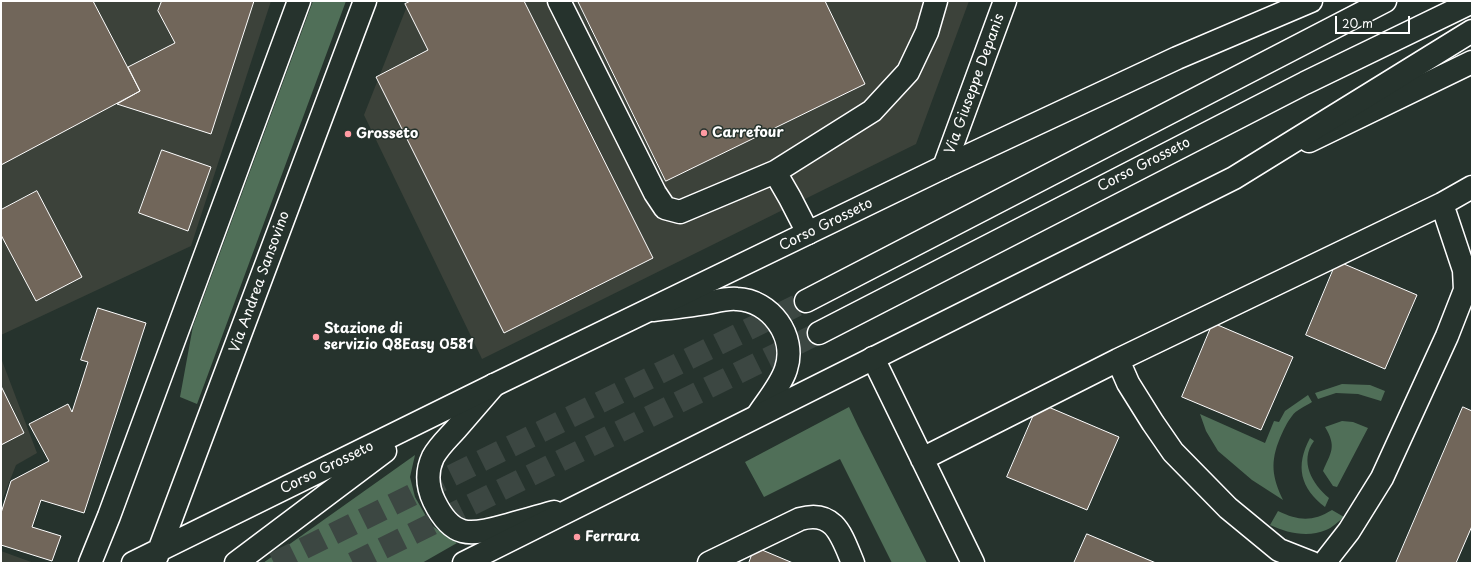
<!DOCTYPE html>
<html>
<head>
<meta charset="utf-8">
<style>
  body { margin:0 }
  #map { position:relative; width:1473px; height:564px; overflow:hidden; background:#26332d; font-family:"Playpen Sans",sans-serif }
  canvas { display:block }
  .frame { position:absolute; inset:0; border:2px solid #fff; pointer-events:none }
  .scale { position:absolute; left:1335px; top:16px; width:75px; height:18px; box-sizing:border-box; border:2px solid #fff; border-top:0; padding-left:5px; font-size:12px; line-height:14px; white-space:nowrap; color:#fff; -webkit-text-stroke:3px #26332d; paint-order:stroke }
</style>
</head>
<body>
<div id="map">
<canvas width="1473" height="564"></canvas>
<div class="frame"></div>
<div class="scale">20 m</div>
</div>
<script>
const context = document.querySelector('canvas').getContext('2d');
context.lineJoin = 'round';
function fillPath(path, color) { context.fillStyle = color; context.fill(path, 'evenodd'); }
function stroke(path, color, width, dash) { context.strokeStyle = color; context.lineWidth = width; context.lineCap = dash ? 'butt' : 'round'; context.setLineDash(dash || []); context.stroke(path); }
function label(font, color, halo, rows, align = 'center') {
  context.font = font + ' "Playpen Sans",sans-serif'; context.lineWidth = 3; context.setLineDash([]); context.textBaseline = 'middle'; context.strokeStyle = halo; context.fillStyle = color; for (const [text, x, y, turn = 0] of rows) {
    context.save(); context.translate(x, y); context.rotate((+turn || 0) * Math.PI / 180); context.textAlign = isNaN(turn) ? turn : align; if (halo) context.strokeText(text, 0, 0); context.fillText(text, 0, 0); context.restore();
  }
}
fillPath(new Path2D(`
  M 1,1 L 271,1 L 191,246 L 1,335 Z
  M 409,1 L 969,1 L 916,144 L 482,359 L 364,115 Z
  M 1,358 L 37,453 L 16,465 L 1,503 Z
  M 1,551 L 34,563 L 1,563 Z`), '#3c423a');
fillPath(new Path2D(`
  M 313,1 L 346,1 L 197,404 L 180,397 L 193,326 Z
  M 1342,384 L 1370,385 L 1385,391 L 1381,401 L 1358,394 L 1336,393 L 1318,399 L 1315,393 Z
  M 1308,395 L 1312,402 C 1306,406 1296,410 1292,416 C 1287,422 1283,431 1280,438 C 1270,462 1272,477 1283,500 L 1252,480 L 1218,451 L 1206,431 L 1200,414 L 1265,443 L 1274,421 L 1279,422 L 1285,411 Z
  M 849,407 L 858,426 L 927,563 L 892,563 L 840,459 L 764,497 L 745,462 Z
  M 1342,421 L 1353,422 L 1368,428 L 1337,487 L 1333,486 L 1323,471 C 1331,452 1337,447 1325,427 Z
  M 1310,438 L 1314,441 C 1299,461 1312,484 1329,498 L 1325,507 C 1300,488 1295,466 1310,438 Z
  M 415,455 L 410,477 L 415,497 L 431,525 L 457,543 L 422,563 L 263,563 Z
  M 1332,510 L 1344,517 C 1339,521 1332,528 1326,530 C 1308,538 1287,533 1270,525 L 1278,511 C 1299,521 1312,522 1332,510 Z`), '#506f58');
const building = new Path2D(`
  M 1,1 L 93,1 L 140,91 L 1,165 Z
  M 162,1 L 254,1 L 211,134 L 117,104 L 140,91 L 128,67 L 175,43 L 158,11 Z
  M 411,1 L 524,1 L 653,258 L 504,333 L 376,77 L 428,50 L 405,4 Z
  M 578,1 L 825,1 L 865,84 L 666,181 Z
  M 162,150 L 211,167 L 188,231 L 139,213 Z
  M 37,191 L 82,277 L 36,301 L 1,235 L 1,210 Z
  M 1337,261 L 1417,295 L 1385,369 L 1306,335 Z
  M 98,308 L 146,323 L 84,513 L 41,500 L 32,527 L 61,536 L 52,561 L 1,545 L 1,513 L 11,481 L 49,461 L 29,424 L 68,404 L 72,412 L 88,362 L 81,360 Z
  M 1213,323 L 1293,357 L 1261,430 L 1182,397 Z
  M 1,386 L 24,433 L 1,445 Z
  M 1039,403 L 1119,437 L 1087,510 L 1007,477 Z
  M 1463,407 L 1472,411 L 1472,526 L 1456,563 L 1396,563 Z
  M 1087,534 L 1156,563 L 1074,563 Z
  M 755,547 L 793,563 L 749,563 Z`);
fillPath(building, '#71665a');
stroke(building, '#fff', 1);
stroke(new Path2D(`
  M 274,563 L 806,301
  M 353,563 L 819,333`), '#3c4742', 22, [22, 11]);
const minor = new Path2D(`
  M 559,1 L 655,193 L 665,208 L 680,212 L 775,172 L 872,111 L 908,72 L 927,32 L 936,1
  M 1309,141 L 1472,62
  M 944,167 L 1005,1
  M 775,172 L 790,198 L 808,233
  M 653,310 C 671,308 689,306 707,303 C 717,301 727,298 737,299 C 770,300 797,336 786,369 C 781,385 767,401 758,415
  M 873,358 L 973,563
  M 494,385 C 481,400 469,414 456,429 C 448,438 439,446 433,457 C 426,472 427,486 434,501 C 452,538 469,536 504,526 C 521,521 537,517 554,512
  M 922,459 L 1118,360
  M 709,563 L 800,519 C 835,509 842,537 853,563
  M 1312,563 L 1279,550 L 1228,508 L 1173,452 L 1153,423 L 1128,383 L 1118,360 L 1442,204 L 1472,187
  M 1324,563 L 1349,531 L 1382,478 L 1447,336 L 1465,290 L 1464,270 L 1442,204`);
const major = new Path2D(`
  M 806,301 L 1385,1
  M 819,333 L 1305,83 L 1472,2
  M 157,556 L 365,1
  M 90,563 L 109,516 L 299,1
  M 133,563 L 494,385 L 944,167 L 1177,58 L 1311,1
  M 236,563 L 385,451
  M 464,563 L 1234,178 L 1472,31`);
stroke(minor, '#fff', 25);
stroke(major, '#fff', 25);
stroke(minor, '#26332d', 22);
stroke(major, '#26332d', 22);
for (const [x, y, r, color] of [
  [704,133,4,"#ff9aa2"],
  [348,134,4,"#ff9aa2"],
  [316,337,4,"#ff9aa2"],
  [577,537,4,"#ff9aa2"]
]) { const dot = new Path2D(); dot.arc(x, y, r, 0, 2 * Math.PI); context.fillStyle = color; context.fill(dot); stroke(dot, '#26332d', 1.5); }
label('14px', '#fff', '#26332d', [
  ["Via Giuseppe Depanis",975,84,-70],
  ["Corso Grosseto",1144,165,-27],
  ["Corso Grosseto",826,225,-26],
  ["Via Andrea Sansovino",260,282,-70],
  ["Corso Grosseto",327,468,-26]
]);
label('bold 14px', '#fff', '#26332d', [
  ["Carrefour",712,133],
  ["Grosseto",356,134],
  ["Stazione di",324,329],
  ["servizio Q8Easy 0581",324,345],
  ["Ferrara",585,537]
], 'left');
</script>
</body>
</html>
